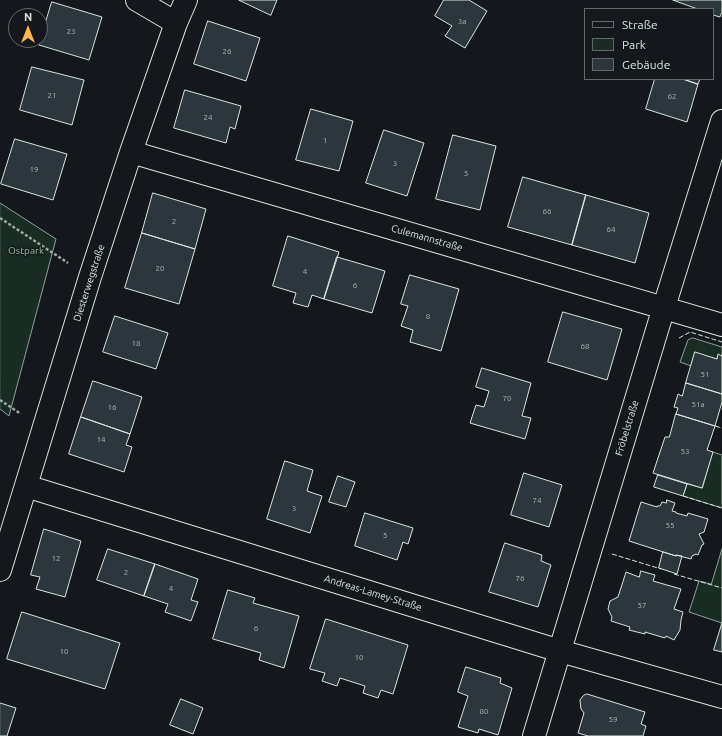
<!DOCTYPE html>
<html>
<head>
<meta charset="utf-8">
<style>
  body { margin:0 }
  #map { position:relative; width:722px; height:736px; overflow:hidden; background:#14181c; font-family:Ubuntu,sans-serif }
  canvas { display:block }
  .legend { position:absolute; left:584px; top:8px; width:130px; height:72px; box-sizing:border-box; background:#14181c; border:1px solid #626a69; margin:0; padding:5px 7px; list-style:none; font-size:12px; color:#d8e6dc }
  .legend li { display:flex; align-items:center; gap:8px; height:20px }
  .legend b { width:20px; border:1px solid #626a69 }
  .north { position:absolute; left:8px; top:8px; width:40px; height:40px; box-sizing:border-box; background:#14181c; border:1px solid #626a69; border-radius:50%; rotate:0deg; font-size:11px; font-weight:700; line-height:16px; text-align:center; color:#d8e6dc }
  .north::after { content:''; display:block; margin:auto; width:14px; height:18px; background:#ffb74d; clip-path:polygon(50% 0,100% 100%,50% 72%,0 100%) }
</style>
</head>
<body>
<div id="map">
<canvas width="722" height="736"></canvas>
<ul class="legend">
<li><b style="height:5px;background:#14181c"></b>Straße</li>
<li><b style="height:11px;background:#1a2d24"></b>Park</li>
<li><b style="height:11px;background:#2c363c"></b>Gebäude</li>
</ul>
<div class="north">N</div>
</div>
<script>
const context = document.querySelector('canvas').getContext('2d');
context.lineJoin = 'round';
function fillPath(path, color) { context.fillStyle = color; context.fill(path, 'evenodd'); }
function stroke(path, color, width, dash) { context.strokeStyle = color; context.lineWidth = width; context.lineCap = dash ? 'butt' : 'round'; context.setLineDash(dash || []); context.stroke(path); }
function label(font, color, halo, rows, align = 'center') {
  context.font = font + ' Ubuntu,sans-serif'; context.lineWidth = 3; context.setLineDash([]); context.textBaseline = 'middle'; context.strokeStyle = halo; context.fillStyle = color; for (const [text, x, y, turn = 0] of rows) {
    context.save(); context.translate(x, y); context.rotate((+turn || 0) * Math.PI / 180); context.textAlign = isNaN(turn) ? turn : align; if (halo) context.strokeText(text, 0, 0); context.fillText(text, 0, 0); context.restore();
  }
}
const green = new Path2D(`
  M 0,203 L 56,239 L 9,416 L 0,409 Z
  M 693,338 L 722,347 L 722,356 L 718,355 L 717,359 L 695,353 L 691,366 L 680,362 L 688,340 Z
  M 713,452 L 722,455 L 722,508 L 683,496 L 687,484 L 702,488 Z
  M 722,549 L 722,623 L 689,612 L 699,581 L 711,584 Z`);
fillPath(green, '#1a2d24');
stroke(green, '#939e99', 1);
const building = new Path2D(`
  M 239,0 L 277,0 L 271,15 Z
  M 444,0 L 469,0 L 487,11 L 465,48 L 445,36 L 452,26 L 435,16 Z
  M 673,0 L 722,0 L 722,12 L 720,17 L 713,15 L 713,9 L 698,9 Z
  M 52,2 L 102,17 L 89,60 L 39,45 Z
  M 208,21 L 260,38 L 246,81 L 194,64 Z
  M 32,67 L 84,80 L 72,125 L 20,110 Z
  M 655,79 L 683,79 L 698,84 L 687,122 L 646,109 Z
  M 683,79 L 700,79 L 698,84 Z
  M 185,90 L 241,106 L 235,129 L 230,127 L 226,143 L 174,128 Z
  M 311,109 L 353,121 L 339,171 L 296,160 Z
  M 384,130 L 424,143 L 407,196 L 366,183 Z
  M 453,135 L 496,146 L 480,210 L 436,199 Z
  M 15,139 L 67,154 L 53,200 L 1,184 Z
  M 523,177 L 586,195 L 572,245 L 508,227 Z
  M 153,193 L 206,209 L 195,249 L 142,233 Z
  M 586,195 L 649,213 L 635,263 L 572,245 Z
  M 142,233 L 195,249 L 179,304 L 125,288 Z
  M 288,236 L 339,252 L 324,299 L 312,295 L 308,307 L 293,303 L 296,293 L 273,286 Z
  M 337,257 L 385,271 L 372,313 L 324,299 Z
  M 410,275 L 459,289 L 441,351 L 410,342 L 413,330 L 401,326 L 408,306 L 401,304 Z
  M 563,312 L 622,329 L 607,380 L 548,362 Z
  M 115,316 L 168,333 L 156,369 L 103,352 Z
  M 695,352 L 717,359 L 718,354 L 722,356 L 722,394 L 686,383 Z
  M 482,368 L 531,383 L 522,416 L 531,418 L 525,439 L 470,423 L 476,405 L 484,407 L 489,391 L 476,387 Z
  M 93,381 L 142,397 L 130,434 L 81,417 Z
  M 686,383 L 722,394 L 722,402 L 715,426 L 676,414 L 678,408 L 674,407 L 678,394 L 682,396 Z
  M 676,414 L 715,426 L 707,450 L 713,452 L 702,488 L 653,473 L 665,437 L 669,437 Z
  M 81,417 L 130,434 L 126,445 L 132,447 L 124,472 L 69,454 Z
  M 285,461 L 313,470 L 307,491 L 322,496 L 310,533 L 267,519 Z
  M 524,473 L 562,485 L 549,527 L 511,515 Z
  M 658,475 L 687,484 L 683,496 L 654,487 Z
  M 338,476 L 355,482 L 346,507 L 329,502 Z
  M 667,500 L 675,503 L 672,511 L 676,512 L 676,513 L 687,516 L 688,513 L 708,519 L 704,532 L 699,534 L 704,544 L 702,545 L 698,555 L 696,554 L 692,556 L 691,559 L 676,555 L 676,556 L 629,541 L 641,502 L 657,507 L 657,506 L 660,506 L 662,502 L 666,503 Z
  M 365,513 L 413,528 L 408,544 L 403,542 L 397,560 L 355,546 Z
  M 44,529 L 81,541 L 65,597 L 36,589 L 40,577 L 31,575 Z
  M 505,543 L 542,555 L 541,561 L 551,565 L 538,607 L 489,592 Z
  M 108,549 L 155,564 L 144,596 L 97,580 Z
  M 663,552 L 676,556 L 676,555 L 682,556 L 677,574 L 659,568 Z
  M 155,564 L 198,579 L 191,600 L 198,602 L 191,621 L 165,612 L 168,604 L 144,596 Z
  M 641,571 L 655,575 L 653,581 L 681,589 L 674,609 L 683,612 L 681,620 L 680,630 L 674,640 L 666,636 L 665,638 L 645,632 L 645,634 L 629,630 L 630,627 L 611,621 L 612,617 L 608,609 L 610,601 L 618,597 L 626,572 L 639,577 Z
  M 228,590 L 255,598 L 253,603 L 299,616 L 284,668 L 259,660 L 261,653 L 213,639 Z
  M 22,612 L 120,643 L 105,689 L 7,659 Z
  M 326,619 L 408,645 L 393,694 L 381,690 L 378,698 L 363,693 L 365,686 L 340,678 L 337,686 L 322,681 L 325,673 L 310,669 Z
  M 722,623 L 722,652 L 714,650 Z
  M 466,667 L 501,678 L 500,683 L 512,688 L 498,735 L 479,729 L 478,733 L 458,727 L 468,696 L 458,692 Z
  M 587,694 L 645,712 L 641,724 L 646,726 L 643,736 L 588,736 L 578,733 L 584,713 L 581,709 L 580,700 L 583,696 Z
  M 181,699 L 203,708 L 193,734 L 170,725 Z
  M 0,703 L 16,708 L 7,736 L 0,736 Z`);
fillPath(building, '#2c363c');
stroke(building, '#d8e6dc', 1);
const street = new Path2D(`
  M 137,0 L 176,23
  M 131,152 L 722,325
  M 26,486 L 560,651 L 722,697
  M 0,570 L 90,277 L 131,152 L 176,23 L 186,0
  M 534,736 L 664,307 L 722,121`);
stroke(street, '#d8e6dc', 24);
stroke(new Path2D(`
  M 0,218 L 68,263
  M 0,400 L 21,414`), '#9da8a2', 2.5, [3, 2]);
stroke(street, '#14181c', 22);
stroke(new Path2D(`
  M 679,338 L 690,332 L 722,342
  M 715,426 L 722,428
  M 683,496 L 722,508
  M 612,554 L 661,569
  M 674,574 L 722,588`), '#d8e6dc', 1, [5, 2]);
label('8px', '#adbab4', null, [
  ["3a",462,21],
  ["23",71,31],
  ["26",227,51],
  ["21",52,95],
  ["62",672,96],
  ["24",208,117],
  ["1",325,140],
  ["3",395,163],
  ["19",34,169],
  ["5",466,173],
  ["66",547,211],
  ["2",174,221],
  ["64",611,229],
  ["20",160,268],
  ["4",305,271],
  ["6",355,285],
  ["8",428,316],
  ["18",136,343],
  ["68",585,346],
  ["51",705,374],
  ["70",507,398],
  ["51a",698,404],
  ["16",112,407],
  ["14",101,439],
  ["53",685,451],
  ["74",537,500],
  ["3",294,508],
  ["55",670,525],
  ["5",385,535],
  ["12",56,558],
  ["2",126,572],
  ["76",520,578],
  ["4",171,588],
  ["57",642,605],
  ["6",256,628],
  ["10",64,651],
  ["10",359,657],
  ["80",484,711],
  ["59",613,719]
]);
label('10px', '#d8e6dc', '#14181c', [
  ["Culemannstraße",427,238,16],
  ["Diesterwegstraße",89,283,-72],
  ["Fröbelstraße",627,428,-73],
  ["Andreas-Lamey-Straße",373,593,17]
]);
label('10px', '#8ac095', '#14181c', [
  ["Ostpark",26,251]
]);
</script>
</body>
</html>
